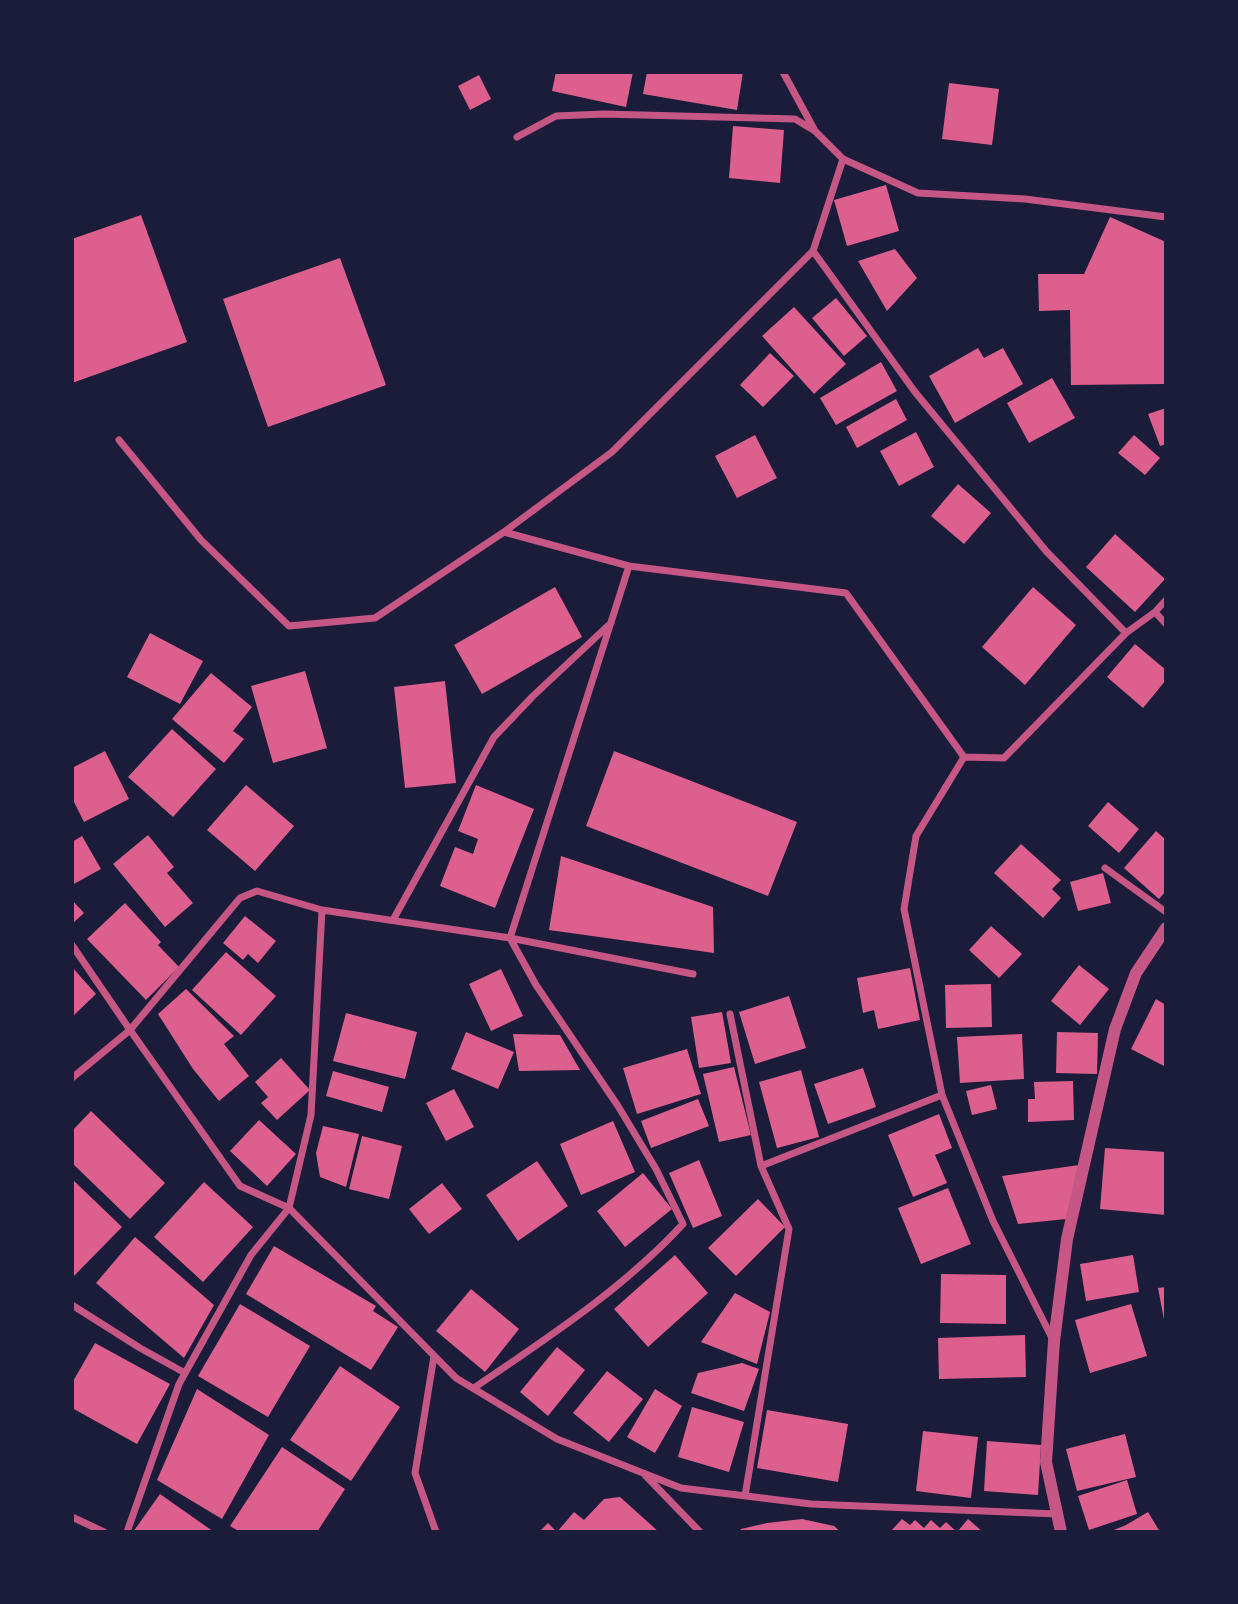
<!DOCTYPE html>
<html>
<head>
<meta charset="utf-8">
<style>
  body { margin:0 }
  #map { position:relative; width:1238px; height:1604px; overflow:hidden; background:#1b1b3a; font-family:"Space Grotesk",sans-serif }
  canvas { display:block }
  .frame { position:absolute; inset:0; border:74px solid #1b1b3a; pointer-events:none }
</style>
</head>
<body>
<div id="map">
<canvas width="1238" height="1604"></canvas>
<div class="frame"></div>
</div>
<script>
const context = document.querySelector('canvas').getContext('2d');
context.lineJoin = 'round';
function fillPath(path, color) { context.fillStyle = color; context.fill(path, 'evenodd'); }
function stroke(path, color, width, dash) { context.strokeStyle = color; context.lineWidth = width; context.lineCap = dash ? 'butt' : 'round'; context.setLineDash(dash || []); context.stroke(path); }
fillPath(new Path2D(`
  M 556,72 L 633,72 L 626,107 L 552,91 Z
  M 647,72 L 743,72 L 737,110 L 643,94 Z
  M 479,75 L 491,99 L 470,110 L 458,86 Z
  M 949,83 L 999,89 L 992,145 L 942,139 Z
  M 733,126 L 784,130 L 780,183 L 729,178 Z
  M 886,185 L 899,231 L 847,246 L 834,200 Z
  M 141,215 L 187,342 L 72,383 L 72,239 Z
  M 1110,217 L 1166,242 L 1164,384 L 1071,385 L 1070,310 L 1039,311 L 1038,274 L 1084,274 Z
  M 895,249 L 917,278 L 887,311 L 858,261 Z
  M 340,258 L 386,385 L 268,427 L 223,299 Z
  M 836,298 L 867,336 L 844,356 L 812,318 Z
  M 794,307 L 846,364 L 814,394 L 762,336 Z
  M 978,348 L 984,358 L 1003,348 L 1023,384 L 955,423 L 929,376 Z
  M 770,353 L 794,376 L 763,407 L 740,385 Z
  M 881,362 L 897,391 L 836,425 L 820,398 Z
  M 1052,378 L 1075,418 L 1029,443 L 1007,403 Z
  M 896,399 L 907,420 L 857,448 L 846,427 Z
  M 1166,408 L 1166,444 L 1160,446 L 1148,414 Z
  M 916,432 L 934,467 L 899,486 L 880,451 Z
  M 755,435 L 777,478 L 737,498 L 715,456 Z
  M 1134,435 L 1160,458 L 1145,475 L 1118,453 Z
  M 958,484 L 991,513 L 964,544 L 931,516 Z
  M 1115,534 L 1165,579 L 1135,612 L 1086,567 Z
  M 555,587 L 582,637 L 482,694 L 454,645 Z
  M 1033,587 L 1076,625 L 1025,685 L 982,647 Z
  M 150,633 L 203,661 L 180,704 L 127,677 Z
  M 1135,644 L 1166,670 L 1166,680 L 1143,708 L 1107,677 Z
  M 305,671 L 327,748 L 273,763 L 251,686 Z
  M 211,673 L 252,707 L 233,731 L 244,739 L 224,763 L 172,719 Z
  M 445,681 L 456,783 L 405,788 L 394,687 Z
  M 172,729 L 216,769 L 173,817 L 128,777 Z
  M 105,751 L 129,799 L 84,822 L 72,798 L 72,768 Z
  M 614,751 L 797,822 L 768,896 L 586,826 Z
  M 246,785 L 294,826 L 255,871 L 207,830 Z
  M 476,785 L 534,809 L 495,908 L 440,886 L 455,847 L 473,854 L 478,839 L 458,831 Z
  M 1108,802 L 1139,829 L 1119,853 L 1088,826 Z
  M 1156,831 L 1166,840 L 1166,891 L 1159,899 L 1124,868 Z
  M 148,835 L 174,867 L 167,873 L 193,903 L 165,927 L 113,864 Z
  M 82,836 L 101,869 L 72,885 L 72,842 Z
  M 1021,844 L 1061,880 L 1052,889 L 1061,898 L 1043,918 L 994,873 Z
  M 561,856 L 713,907 L 714,953 L 549,930 Z
  M 1103,873 L 1111,903 L 1078,911 L 1070,882 Z
  M 72,900 L 84,913 L 72,924 Z
  M 125,903 L 161,942 L 158,945 L 179,967 L 146,1000 L 87,939 Z
  M 245,916 L 276,941 L 258,963 L 248,954 L 243,960 L 223,943 Z
  M 991,926 L 1022,954 L 999,978 L 969,950 Z
  M 226,952 L 276,996 L 241,1035 L 192,990 Z
  M 1079,965 L 1109,989 L 1080,1025 L 1051,1001 Z
  M 72,967 L 96,994 L 72,1017 Z
  M 910,968 L 920,1020 L 878,1029 L 874,1010 L 863,1013 L 857,978 Z
  M 501,969 L 523,1016 L 491,1031 L 469,984 Z
  M 991,984 L 992,1027 L 946,1028 L 945,985 Z
  M 186,989 L 234,1036 L 224,1044 L 249,1076 L 219,1101 L 193,1069 L 158,1014 Z
  M 789,996 L 806,1048 L 755,1064 L 739,1012 Z
  M 1156,999 L 1166,1005 L 1166,1067 L 1131,1049 Z
  M 722,1012 L 731,1063 L 699,1068 L 691,1017 Z
  M 346,1013 L 417,1032 L 405,1079 L 333,1061 Z
  M 466,1032 L 514,1052 L 498,1089 L 451,1069 Z
  M 1057,1032 L 1098,1033 L 1097,1074 L 1056,1073 Z
  M 513,1034 L 560,1035 L 580,1070 L 519,1071 Z
  M 1022,1034 L 1024,1079 L 960,1083 L 957,1037 Z
  M 687,1049 L 701,1094 L 637,1114 L 623,1068 Z
  M 281,1058 L 310,1090 L 277,1120 L 261,1103 L 268,1097 L 255,1082 Z
  M 734,1067 L 751,1135 L 719,1142 L 703,1074 Z
  M 863,1068 L 876,1107 L 828,1124 L 814,1084 Z
  M 801,1070 L 819,1137 L 777,1148 L 759,1082 Z
  M 333,1071 L 389,1087 L 382,1112 L 326,1096 Z
  M 1073,1081 L 1074,1120 L 1028,1122 L 1028,1099 L 1035,1099 L 1034,1082 Z
  M 991,1085 L 997,1109 L 972,1115 L 966,1091 Z
  M 454,1089 L 474,1127 L 446,1141 L 426,1103 Z
  M 698,1099 L 709,1126 L 651,1148 L 641,1121 Z
  M 91,1111 L 165,1183 L 130,1219 L 72,1163 L 72,1131 Z
  M 939,1114 L 952,1148 L 935,1155 L 947,1183 L 913,1197 L 888,1135 Z
  M 259,1120 L 296,1154 L 267,1186 L 230,1151 Z
  M 613,1121 L 635,1172 L 581,1195 L 560,1144 Z
  M 323,1126 L 359,1134 L 346,1187 L 320,1177 L 316,1153 Z
  M 362,1136 L 402,1146 L 389,1199 L 349,1189 Z
  M 1105,1148 L 1166,1152 L 1166,1215 L 1100,1209 Z
  M 699,1160 L 722,1216 L 693,1228 L 669,1173 Z
  M 537,1161 L 568,1206 L 518,1241 L 486,1195 Z
  M 1079,1165 L 1066,1219 L 1018,1224 L 1002,1176 Z
  M 643,1173 L 672,1209 L 625,1247 L 597,1211 Z
  M 72,1179 L 122,1227 L 72,1278 Z
  M 204,1182 L 253,1227 L 203,1282 L 154,1237 Z
  M 442,1183 L 462,1209 L 429,1234 L 409,1209 Z
  M 948,1188 L 971,1244 L 921,1264 L 898,1208 Z
  M 758,1199 L 785,1227 L 736,1276 L 708,1248 Z
  M 135,1237 L 214,1305 L 184,1358 L 96,1283 Z
  M 274,1246 L 376,1306 L 373,1311 L 398,1327 L 371,1370 L 246,1294 Z
  M 675,1255 L 708,1293 L 648,1347 L 614,1309 Z
  M 1133,1255 L 1139,1292 L 1086,1301 L 1080,1264 Z
  M 941,1274 L 1006,1275 L 1006,1324 L 940,1323 Z
  M 1166,1287 L 1166,1325 L 1165,1325 L 1158,1288 Z
  M 471,1289 L 519,1329 L 485,1372 L 436,1331 Z
  M 735,1293 L 770,1312 L 757,1364 L 701,1342 Z
  M 240,1304 L 310,1346 L 268,1417 L 198,1376 Z
  M 1131,1304 L 1147,1356 L 1090,1373 L 1075,1320 Z
  M 1025,1335 L 1026,1377 L 939,1379 L 938,1338 Z
  M 95,1343 L 170,1384 L 137,1444 L 72,1408 L 72,1383 Z
  M 557,1347 L 585,1370 L 548,1416 L 520,1392 Z
  M 742,1363 L 759,1369 L 744,1411 L 691,1393 L 698,1373 Z
  M 340,1366 L 400,1407 L 351,1481 L 290,1440 Z
  M 607,1371 L 643,1399 L 609,1442 L 573,1413 Z
  M 197,1389 L 269,1435 L 222,1519 L 157,1480 Z
  M 655,1389 L 682,1406 L 655,1453 L 627,1437 Z
  M 692,1407 L 744,1422 L 729,1472 L 678,1457 Z
  M 767,1410 L 848,1424 L 838,1482 L 757,1468 Z
  M 923,1431 L 978,1437 L 971,1498 L 916,1491 Z
  M 1125,1434 L 1136,1477 L 1077,1491 L 1066,1449 Z
  M 987,1441 L 1041,1445 L 1038,1495 L 984,1491 Z
  M 282,1447 L 345,1489 L 317,1532 L 240,1532 L 230,1526 Z
  M 1127,1480 L 1137,1514 L 1089,1530 L 1078,1496 Z
  M 160,1494 L 214,1532 L 133,1532 Z
  M 620,1497 L 659,1532 L 539,1532 L 548,1523 L 557,1532 L 574,1512 L 584,1520 L 604,1499 Z
  M 1148,1512 L 1160,1532 L 1109,1532 L 1126,1525 Z
  M 802,1519 L 834,1526 L 841,1532 L 739,1532 L 741,1529 L 767,1523 Z
  M 902,1519 L 910,1525 L 915,1520 L 924,1528 L 931,1520 L 940,1528 L 946,1522 L 957,1532 L 968,1519 L 983,1532 L 890,1532 Z`), '#dd5f8e');
stroke(new Path2D(`
  M 783,72 L 815,131 L 843,159
  M 517,137 L 556,116 L 604,114 L 795,119 L 815,131
  M 813,251 L 915,392 L 1046,551 L 1126,633
  M 119,440 L 201,540 L 289,626 L 375,618 L 504,532 L 612,452 L 813,251 L 843,159 L 918,193 L 1025,199 L 1166,217
  M 629,566 L 846,593 L 964,757 L 916,836 L 904,909 L 942,1095 L 993,1221 L 1053,1340
  M 1155,612 L 1166,624
  M 964,757 L 1004,758 L 1126,633 L 1155,612 L 1166,600
  M 1105,868 L 1166,912
  M 393,920 L 494,737 L 533,696 L 611,623
  M 510,938 L 693,974
  M 72,945 L 130,1030 L 240,898 L 257,891 L 322,910 L 510,938 L 629,566 L 504,532
  M 730,1014 L 761,1166
  M 72,1078 L 130,1030 L 240,1186 L 289,1208 L 456,1378 L 557,1439 L 681,1488 L 811,1504 L 1057,1514
  M 72,1305 L 140,1348 L 185,1373
  M 434,1356 L 415,1473 L 436,1532
  M 474,1388 C 547,1338 622,1290 683,1224 L 656,1169 L 618,1106 L 536,985 L 510,938
  M 645,1475 L 700,1532
  M 745,1496 L 789,1229 L 761,1166 L 942,1095
  M 72,1517 L 104,1532
  M 127,1532 L 179,1384 L 251,1255 L 289,1208 L 311,1115 L 322,910`), '#c65784', 7);
stroke(new Path2D(`
  M 1061,1532 L 1046,1462 L 1054,1341 L 1067,1239 L 1115,1029 L 1136,973 L 1166,928`), '#c65784', 12);
</script>
</body>
</html>
